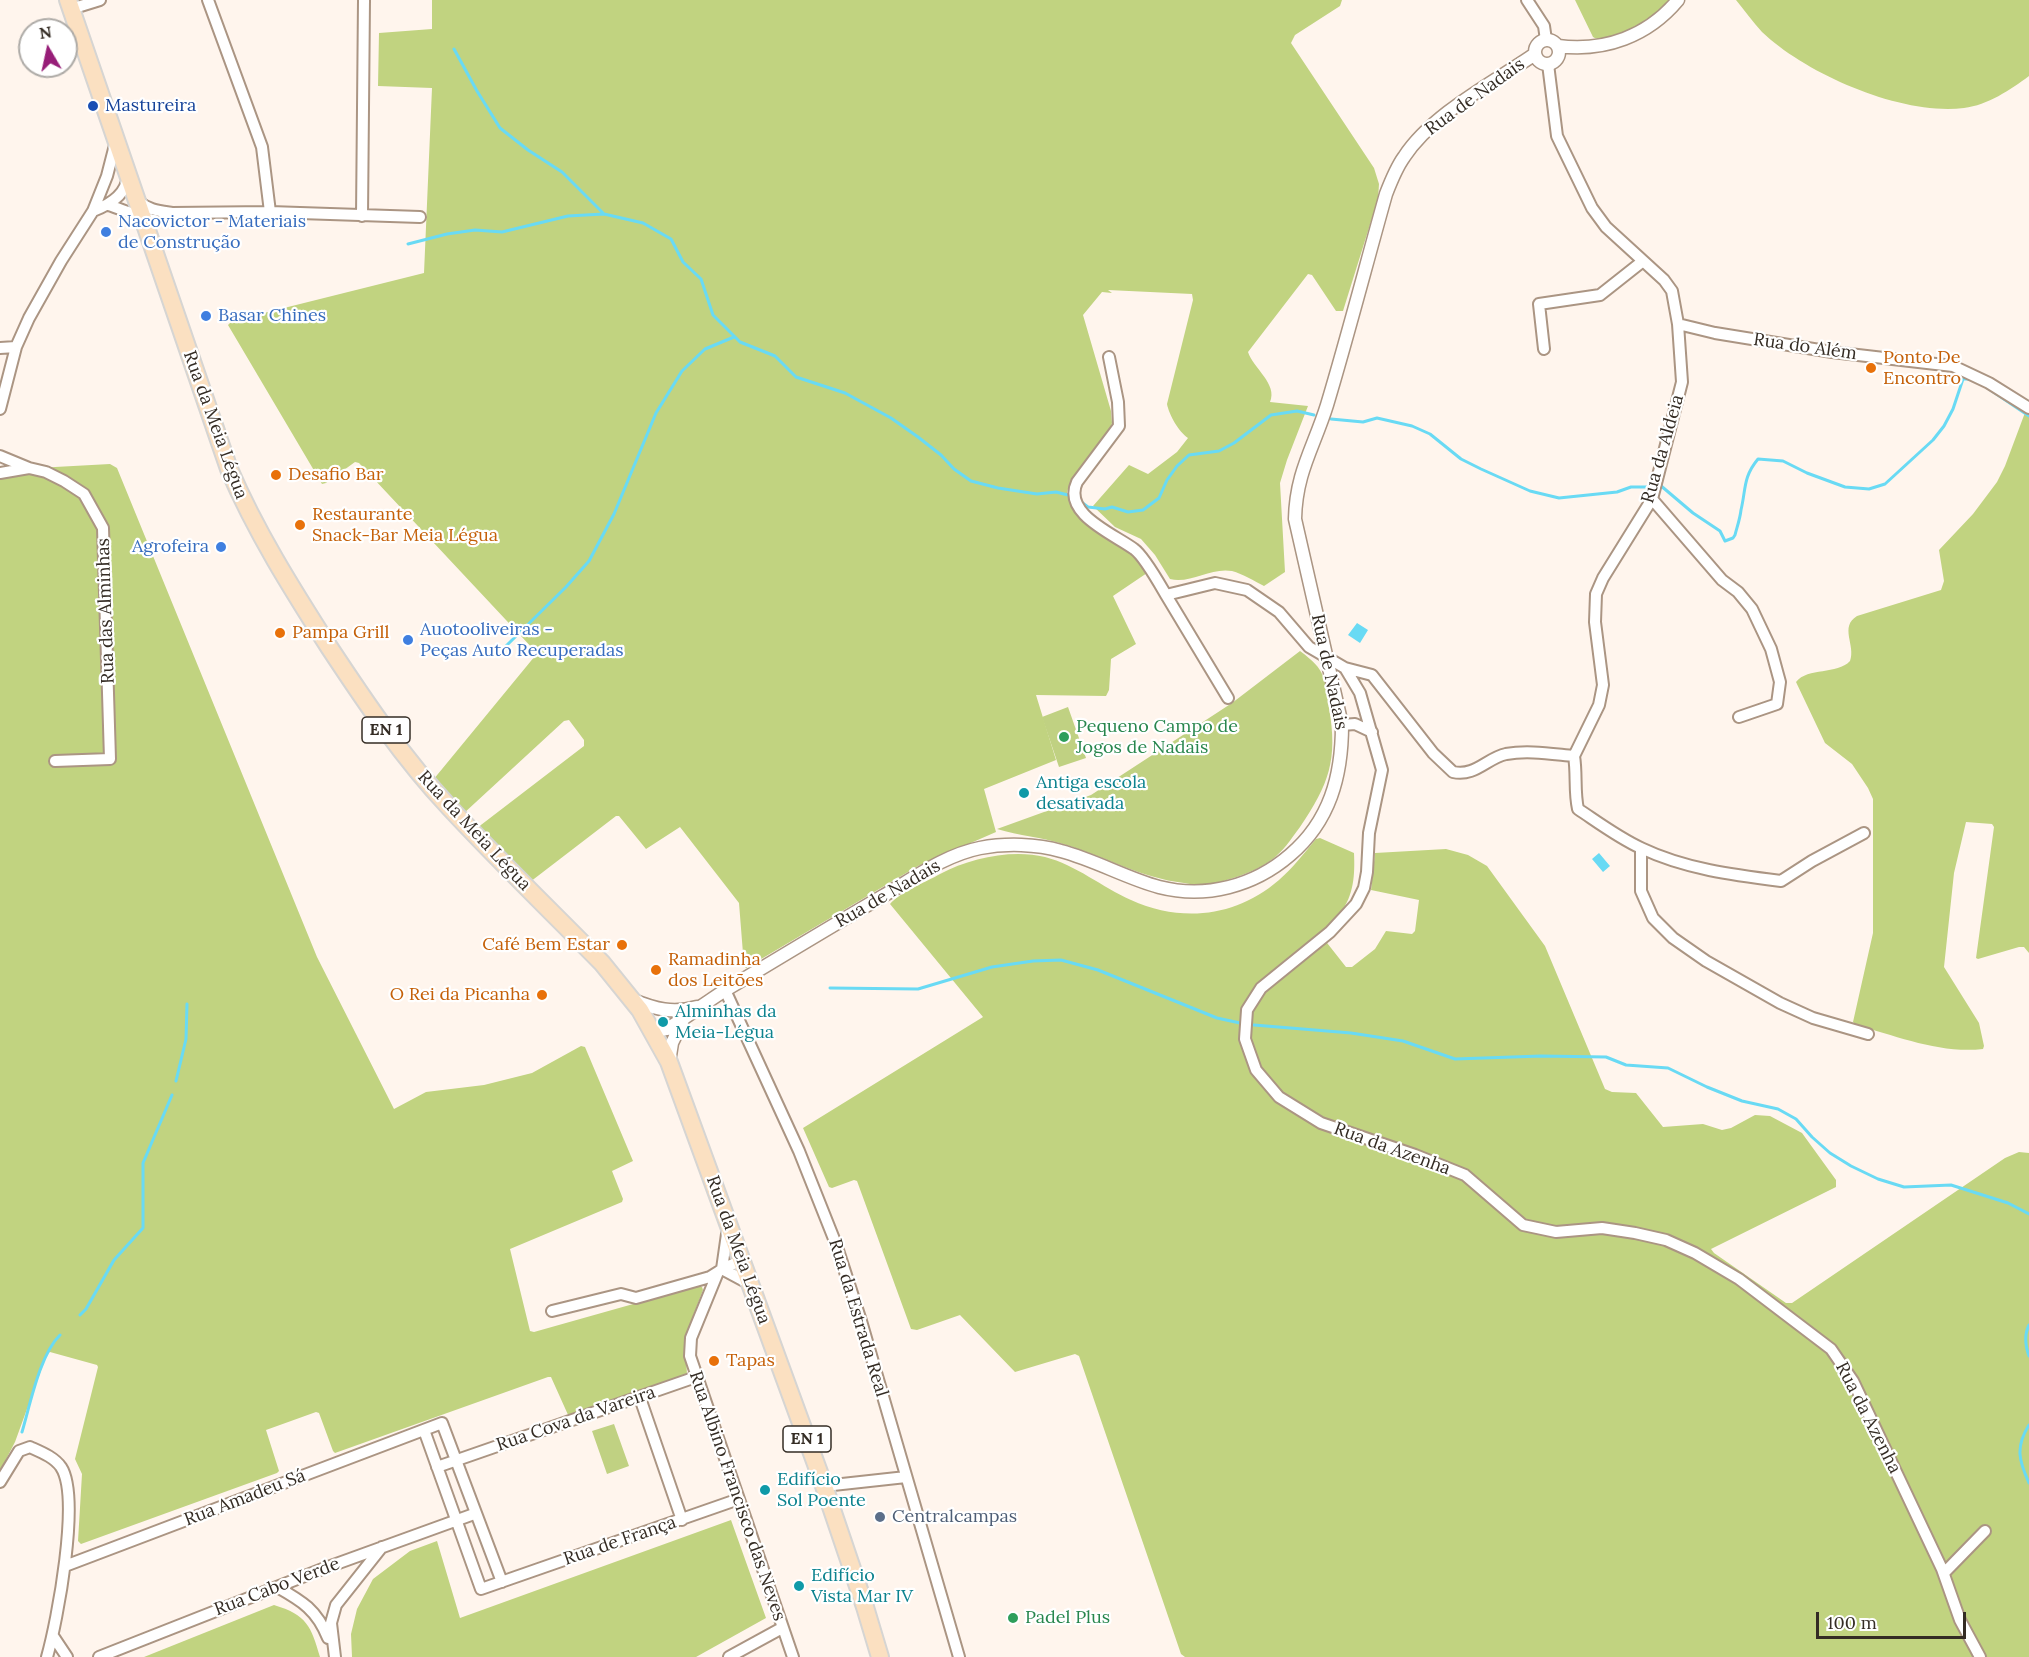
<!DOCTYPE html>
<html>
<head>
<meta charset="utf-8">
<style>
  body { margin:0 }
  #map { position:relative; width:2029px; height:1657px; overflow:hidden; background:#fff5ed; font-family:Lora,serif }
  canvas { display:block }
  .north { position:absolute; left:18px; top:18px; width:60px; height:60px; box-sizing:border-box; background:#fff; border:2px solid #aeaba7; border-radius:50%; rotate:351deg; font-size:16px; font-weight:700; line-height:24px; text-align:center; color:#342c24 }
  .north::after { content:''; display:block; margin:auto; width:21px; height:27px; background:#971e78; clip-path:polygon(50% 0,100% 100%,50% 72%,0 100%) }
  .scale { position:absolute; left:1816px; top:1612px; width:150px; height:27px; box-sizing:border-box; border:3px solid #342c24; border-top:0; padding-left:8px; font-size:18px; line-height:21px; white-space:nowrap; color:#342c24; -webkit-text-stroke:4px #fff; paint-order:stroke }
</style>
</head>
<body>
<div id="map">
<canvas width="2029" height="1657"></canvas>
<div class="north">N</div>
<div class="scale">100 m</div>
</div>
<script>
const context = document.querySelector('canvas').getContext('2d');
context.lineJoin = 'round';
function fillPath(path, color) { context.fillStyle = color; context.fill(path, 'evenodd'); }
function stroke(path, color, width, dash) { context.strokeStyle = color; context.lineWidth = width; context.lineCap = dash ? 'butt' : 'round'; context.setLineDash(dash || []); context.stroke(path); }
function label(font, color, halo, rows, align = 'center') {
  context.font = font + ' Lora,serif'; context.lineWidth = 4.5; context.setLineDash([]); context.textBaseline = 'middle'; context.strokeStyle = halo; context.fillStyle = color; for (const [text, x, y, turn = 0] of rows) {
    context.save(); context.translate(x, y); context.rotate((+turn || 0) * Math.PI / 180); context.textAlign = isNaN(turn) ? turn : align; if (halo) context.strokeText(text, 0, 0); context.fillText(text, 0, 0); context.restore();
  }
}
fillPath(new Path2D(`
  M 1300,651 C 1327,671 1324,677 1329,708 C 1338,760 1329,784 1300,827 C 1291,839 1283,852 1270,861 C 1253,873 1227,881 1206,885 C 1199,886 1191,884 1184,883 C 1141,878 1104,856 1063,844 C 1042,837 1019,836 997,829 L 1091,795 L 1232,703 Z
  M 1068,707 L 1086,758 L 1059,767 L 1042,717 Z
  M 614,1424 L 629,1466 L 607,1474 L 592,1431 Z`), '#c0d182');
fillPath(new Path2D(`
  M 432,0 L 1342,0 L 1340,6 L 1295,35 L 1291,43 L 1374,168 L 1379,184 L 1378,199 L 1343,311 L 1336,311 L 1312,275 L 1308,274 L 1248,352 C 1253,368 1278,384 1270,402 L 1308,406 L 1287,460 L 1280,483 L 1285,572 L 1264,586 C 1254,581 1243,574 1232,571 C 1211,567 1191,584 1170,579 L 1155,555 L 1141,539 L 1115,527 L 1093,506 L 1129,465 L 1148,474 L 1177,452 L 1188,438 C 1179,432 1169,415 1167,404 L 1193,300 L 1192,294 L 1108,290 L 1112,293 L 1102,292 L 1083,315 L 1111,411 L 1112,423 L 1110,430 L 1069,485 L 1067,493 L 1076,511 L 1133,551 L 1147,573 L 1113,596 L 1136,644 L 1111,659 L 1109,690 L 1106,696 L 1036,695 L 1056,760 L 984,789 L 996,832 L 918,866 L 746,968 L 744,966 L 739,903 L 680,827 L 646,849 L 619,816 L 616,816 L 530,882 L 477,828 L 584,746 L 584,740 L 569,720 L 564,721 L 463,814 L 433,780 L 535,656 L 535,651 L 359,463 L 355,462 L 326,483 L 322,484 L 228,325 L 232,321 L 424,273 L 432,88 L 378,86 L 379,33 L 432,29 Z
  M 1575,0 L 1670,0 C 1656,15 1613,49 1593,37 Z
  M 1736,0 L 2029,0 L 2029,76 C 2010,90 1988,105 1964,108 C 1902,116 1806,74 1762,32 C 1753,22 1744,10 1736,0 Z
  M 2026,410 L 2029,411 L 2029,953 L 2024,947 L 2019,947 L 1978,959 L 1976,958 L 1994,827 L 1992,824 L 1966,822 L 1954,873 L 1944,967 L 1979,1023 L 1984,1046 L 1983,1049 C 1940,1054 1897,1036 1856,1025 L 1853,1022 L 1873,933 L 1873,799 L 1868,788 L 1852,764 L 1825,743 L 1796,682 C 1808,667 1837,675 1850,661 C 1856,645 1839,627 1857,616 L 1941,590 L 1944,581 L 1939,550 L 1973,514 L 1997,482 L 2005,466 Z
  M 110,464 L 117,468 L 317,957 L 394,1109 L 426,1092 L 484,1085 L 532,1073 L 581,1046 L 585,1047 L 633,1161 L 612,1171 L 623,1199 L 622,1202 L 510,1249 L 530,1331 L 534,1332 L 697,1286 L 702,1287 L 703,1290 L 685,1337 L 687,1375 L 569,1417 L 551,1377 L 548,1377 L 335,1453 L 333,1451 L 319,1413 L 316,1412 L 266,1430 L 279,1471 L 277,1473 L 81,1544 L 78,1541 L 82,1474 L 75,1459 L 98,1367 L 97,1365 L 50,1352 L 47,1354 L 15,1442 L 0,1471 L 0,470 Z
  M 1320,838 L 1354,853 C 1355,874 1354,896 1340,913 C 1334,921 1326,927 1320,934 L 1346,967 L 1352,967 L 1375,949 L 1386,931 L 1412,934 L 1415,931 L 1419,900 L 1371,890 L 1375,853 L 1446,849 L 1468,855 L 1487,866 L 1545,946 L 1605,1089 L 1612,1092 L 1636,1093 L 1663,1127 L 1703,1124 L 1722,1130 L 1731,1128 L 1755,1115 L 1770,1116 L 1802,1133 L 1836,1180 L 1836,1187 L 1711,1249 L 1714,1253 L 1786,1303 L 1792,1303 L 2005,1158 L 2019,1152 L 2029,1153 L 2029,1657 L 1185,1657 L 1181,1654 L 1079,1356 L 1075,1354 L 1015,1372 L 960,1315 L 917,1330 L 911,1329 L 857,1181 L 854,1180 L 832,1188 L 829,1187 L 803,1128 L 983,1017 L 890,904 C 899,893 926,882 940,874 C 970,858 1012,849 1045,857 C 1076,865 1102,887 1131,900 C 1182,923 1236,917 1279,880 C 1293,868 1304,853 1316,839 Z
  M 731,1520 L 766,1618 L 696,1657 L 352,1657 L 351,1634 L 357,1609 L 373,1579 L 410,1551 L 437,1541 L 460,1618 Z
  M 274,1605 C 307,1615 311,1626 320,1657 L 144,1657 Z`), '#c1d380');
fillPath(new Path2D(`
  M 1357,623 L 1368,630 L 1360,643 L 1348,635 Z
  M 1599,853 L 1610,866 L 1603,872 L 1592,859 Z`), '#69daf4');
stroke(new Path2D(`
  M 454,49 L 477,91 L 500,128 L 528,150 L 562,172 L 604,214
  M 408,244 L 447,234 L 475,230 L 502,232 L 568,216 L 604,214 L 643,223 L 671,239 L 683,262 L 701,279 L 713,315 L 740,342 L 775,356 L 796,377 L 845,393 L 891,418 L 918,437 L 941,455 L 954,469 L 971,481 L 998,488 L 1037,494 L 1056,492 L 1072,496
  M 1986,387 L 2029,416
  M 1331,419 L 1363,422 L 1377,418 L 1412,426 L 1430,434 L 1461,459 L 1481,469 L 1530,491 L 1559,498 L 1617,492 L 1631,487 L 1651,487
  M 1660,485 L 1693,513 L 1720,531 L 1725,541 L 1733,538 L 1735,535 C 1737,527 1740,519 1741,510 C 1746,489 1743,477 1758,459 L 1783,461 L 1807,473 L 1845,487 L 1869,489 L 1885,484 L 1933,440 L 1944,426 L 1953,409 L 1963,379 L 1969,379
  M 1080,501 L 1088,507 L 1105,509 L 1112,507 L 1128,512 L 1143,510 L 1159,498 L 1167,480 L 1177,466 L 1189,455 L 1219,451 L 1234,443 L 1271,415 L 1297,411 L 1314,415
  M 506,646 L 566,587 L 589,561 L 614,514 L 656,413 L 682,371 L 705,349 L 734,337
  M 830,988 L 918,989 L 992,967 L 1033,961 L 1061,960 L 1098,970 L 1217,1018 L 1240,1023
  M 1254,1025 L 1351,1033 L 1403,1041 L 1455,1059 L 1541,1056 L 1606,1057 L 1626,1065 L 1668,1068 L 1707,1087 L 1742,1101 L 1778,1109 L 1796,1119 L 1812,1137 L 1830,1153 L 1851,1166 L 1878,1179 L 1904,1187 L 1951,1185 L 2008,1203 L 2029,1214
  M 176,1081 L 186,1039 L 187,1004
  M 80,1315 L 86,1309 L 114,1260 L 143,1228 L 143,1163 L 172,1095
  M 2029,1325 C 2024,1335 2025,1345 2029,1356
  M 2029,1425 C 2015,1447 2019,1461 2029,1483
  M 22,1432 C 30,1405 40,1354 60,1335`), '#69daf4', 3);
const minor = new Path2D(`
  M 208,0 L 262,147 L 270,212
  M 1527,0 L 1544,26 L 1546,40
  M 71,9 L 100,0
  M 1548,64 L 1557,136 L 1592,208 L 1606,227 L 1664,280 L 1672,291 L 1678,324 L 1682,382 L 1652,499 L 1603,578 L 1596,594 L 1595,622 L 1603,685 L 1599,705 L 1574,756
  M 138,201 C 148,210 159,211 172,213 L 270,212 L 420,217
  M 108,205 C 120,208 146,221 154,220
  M 93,211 C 109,205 127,194 128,175
  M 362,216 L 364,0
  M 1678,324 L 1715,333 L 1832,352 L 1953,366 L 1989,383 L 2029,408
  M 0,348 L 16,347
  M 1544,349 L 1539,304 L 1600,295 L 1643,261
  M 1109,357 L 1118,402 L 1119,426 L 1077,482 C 1062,514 1114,534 1134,549 C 1144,556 1159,583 1166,595 L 1215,583 L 1247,590 L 1279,612 L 1309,647 L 1345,668 L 1360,693 L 1382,770 L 1369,833 L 1367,872 L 1364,888 L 1356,904 L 1330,932 L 1261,988 L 1247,1010 L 1245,1039 L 1256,1070 L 1279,1097 L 1321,1123 L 1415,1155 L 1465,1175 L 1523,1225 L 1556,1232 L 1602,1228 L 1635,1233 L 1666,1240 L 1695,1253 L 1739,1279 L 1831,1349 L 1853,1381 L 1942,1569 L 1960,1620 L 1980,1657
  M 0,409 L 16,347 L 29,318 L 61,261 L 93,211 L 107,176 L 115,145
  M 0,456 L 29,468 L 46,472 L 64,481 L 84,494 L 103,528 L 110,759 L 55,761
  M 0,473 L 29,468
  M 1652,499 L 1722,580 L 1738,592 L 1752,609 L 1771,649 L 1780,682 L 1777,704 L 1739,717
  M 1166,595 L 1228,698
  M 1345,668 L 1372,675 L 1433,753 L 1453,772 C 1475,777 1487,758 1506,754 C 1528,750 1552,754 1574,756
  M 1342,725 L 1355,724 L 1372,732
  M 1574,756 C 1577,774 1574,791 1578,809 C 1599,823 1619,838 1641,848 C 1685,869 1733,875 1781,881 L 1812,861 L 1864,833
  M 1641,848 L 1641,891 L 1653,918 L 1673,938 L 1706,961 L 1780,1003 L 1813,1018 L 1868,1034
  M 725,990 L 799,1151 L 836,1244 L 861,1321 L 959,1657
  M 742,1260 L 722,1269 L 718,1272 L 691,1338 L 690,1356 L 793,1657
  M 722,1269 L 728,1227
  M 722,1269 L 750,1284
  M 552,1311 L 621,1294 L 636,1298 L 710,1277 L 718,1272
  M 640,1398 L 682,1520
  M 424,1430 L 481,1589 L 739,1499
  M 437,1467 L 696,1377
  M 0,1482 L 19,1451 L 30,1447 C 41,1452 54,1457 61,1467 C 81,1497 57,1622 47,1657
  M 824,1486 L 906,1477
  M 65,1566 L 442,1423 L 502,1582
  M 1944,1573 L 1985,1531
  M 277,1587 C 302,1601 317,1610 328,1638
  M 53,1636 L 67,1657
  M 99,1657 L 325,1568 L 474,1514
  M 335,1657 L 331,1623 L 336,1605 L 382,1547
  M 729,1657 L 782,1628`);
const tertiary = new Path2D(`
  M1535 52a12 12 0 1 1 24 0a12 12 0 1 1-24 0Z
  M 1558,46 C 1605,52 1648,36 1678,0
  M 633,1000 C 655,1009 673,1014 697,1007
  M 650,1027 L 658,1030 L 667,1029 C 687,1017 705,1003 724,991 C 777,959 830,927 883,896 C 914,878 945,855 980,848 C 1006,843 1037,844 1061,851 C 1095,860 1126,878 1159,887 C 1206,899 1254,886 1290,855 C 1330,821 1342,776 1342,725 L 1295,519 C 1296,472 1314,447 1327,405 C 1348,335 1366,265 1386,194 C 1391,181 1396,168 1404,157 C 1432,114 1493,83 1535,54
  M 669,1062 L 672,1043 L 683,1020`);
const primary = new Path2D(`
  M 68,0 L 229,469 C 256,532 292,589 329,647 C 366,703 403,758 449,807 C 498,860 551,911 602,963 L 640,1010 L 669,1062 L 824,1486 L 865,1607 L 880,1657`);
stroke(minor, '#ab9583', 14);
stroke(tertiary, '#ab9583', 15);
stroke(primary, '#d6d5d3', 20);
stroke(minor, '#fff', 10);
stroke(tertiary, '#fff', 12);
stroke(primary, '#fbe0c1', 16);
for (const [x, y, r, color] of [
  [93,106,6,"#1a4fb4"],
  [106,232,6,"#3f7fe0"],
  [206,316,6,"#3f7fe0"],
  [1871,368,6,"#e8710a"],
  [276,475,6,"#e8710a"],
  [300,525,6,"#e8710a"],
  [221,547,6,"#3f7fe0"],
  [280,633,6,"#e8710a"],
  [408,640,6,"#3f7fe0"],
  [1064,737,6,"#2e9e5b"],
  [1024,793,6,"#0f9aa8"],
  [622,945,6,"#e8710a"],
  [656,970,6,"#e8710a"],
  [542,995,6,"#e8710a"],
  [663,1022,6,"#0f9aa8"],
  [714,1361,6,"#e8710a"],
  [765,1490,6,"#0f9aa8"],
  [880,1517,6,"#5c6f8a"],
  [799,1586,6,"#0f9aa8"],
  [1013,1618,6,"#2e9e5b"]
]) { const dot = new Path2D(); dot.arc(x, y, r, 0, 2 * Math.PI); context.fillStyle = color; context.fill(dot); stroke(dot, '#fff', 2); }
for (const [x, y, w] of [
  [386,730,48],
  [807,1439,48]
]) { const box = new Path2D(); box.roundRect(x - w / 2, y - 13, w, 26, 4.5); context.fillStyle = '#fff'; context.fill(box); stroke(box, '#342c24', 1.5); }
label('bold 16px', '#342c24', null, [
  ["EN 1",386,730],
  ["EN 1",807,1439]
]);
label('18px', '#342c24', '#fff', [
  ["Rua de Nadais",1475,97,-36],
  ["Rua do Além",1805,347,8],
  ["Rua da Meia Légua",215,425,70],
  ["Rua da Aldeia",1663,449,-74],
  ["Rua das Alminhas",106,611,-92],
  ["Rua de Nadais",1329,672,78],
  ["Rua da Meia Légua",474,831,47],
  ["Rua de Nadais",888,894,-30],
  ["Rua da Azenha",1392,1149,20],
  ["Rua da Meia Légua",738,1250,70],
  ["Rua da Estrada Real",858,1318,73],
  ["Rua da Azenha",1868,1418,63],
  ["Rua Cova da Vareira",576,1419,-19],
  ["Rua Albino Francisco das Neves",737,1496,71],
  ["Rua Amadeu Sá",245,1498,-21],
  ["Rua de França",620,1541,-19],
  ["Rua Cabo Verde",277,1587,-21]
]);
label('18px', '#164399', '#fff', [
  ["Mastureira",105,106]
], 'left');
label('18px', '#366cbe', '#fff', [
  ["Nacovictor - Materiais",118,222],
  ["de Construção",118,243],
  ["Basar Chines",218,316],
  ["Agrofeira",209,547,"right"],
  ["Auotooliveiras -",420,630],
  ["Peças Auto Recuperadas",420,651]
], 'left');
label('18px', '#c56008', '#fff', [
  ["Ponto De",1883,358],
  ["Encontro",1883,379],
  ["Desafio Bar",288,475],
  ["Restaurante",312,515],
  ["Snack-Bar Meia Légua",312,536],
  ["Pampa Grill",292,633],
  ["Café Bem Estar",610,945,"right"],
  ["Ramadinha",668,960],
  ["dos Leitões",668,981],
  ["O Rei da Picanha",530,995,"right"],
  ["Tapas",726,1361]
], 'left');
label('18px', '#27864d', '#fff', [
  ["Pequeno Campo de",1076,727],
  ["Jogos de Nadais",1076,748],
  ["Padel Plus",1025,1618]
], 'left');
label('18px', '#0d838f', '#fff', [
  ["Antiga escola",1036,783],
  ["desativada",1036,804],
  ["Alminhas da",675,1012],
  ["Meia-Légua",675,1033],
  ["Edifício",777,1480],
  ["Sol Poente",777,1501],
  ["Edifício",811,1576],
  ["Vista Mar IV",811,1597]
], 'left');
label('18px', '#4e5e75', '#fff', [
  ["Centralcampas",892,1517]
], 'left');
</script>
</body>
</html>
